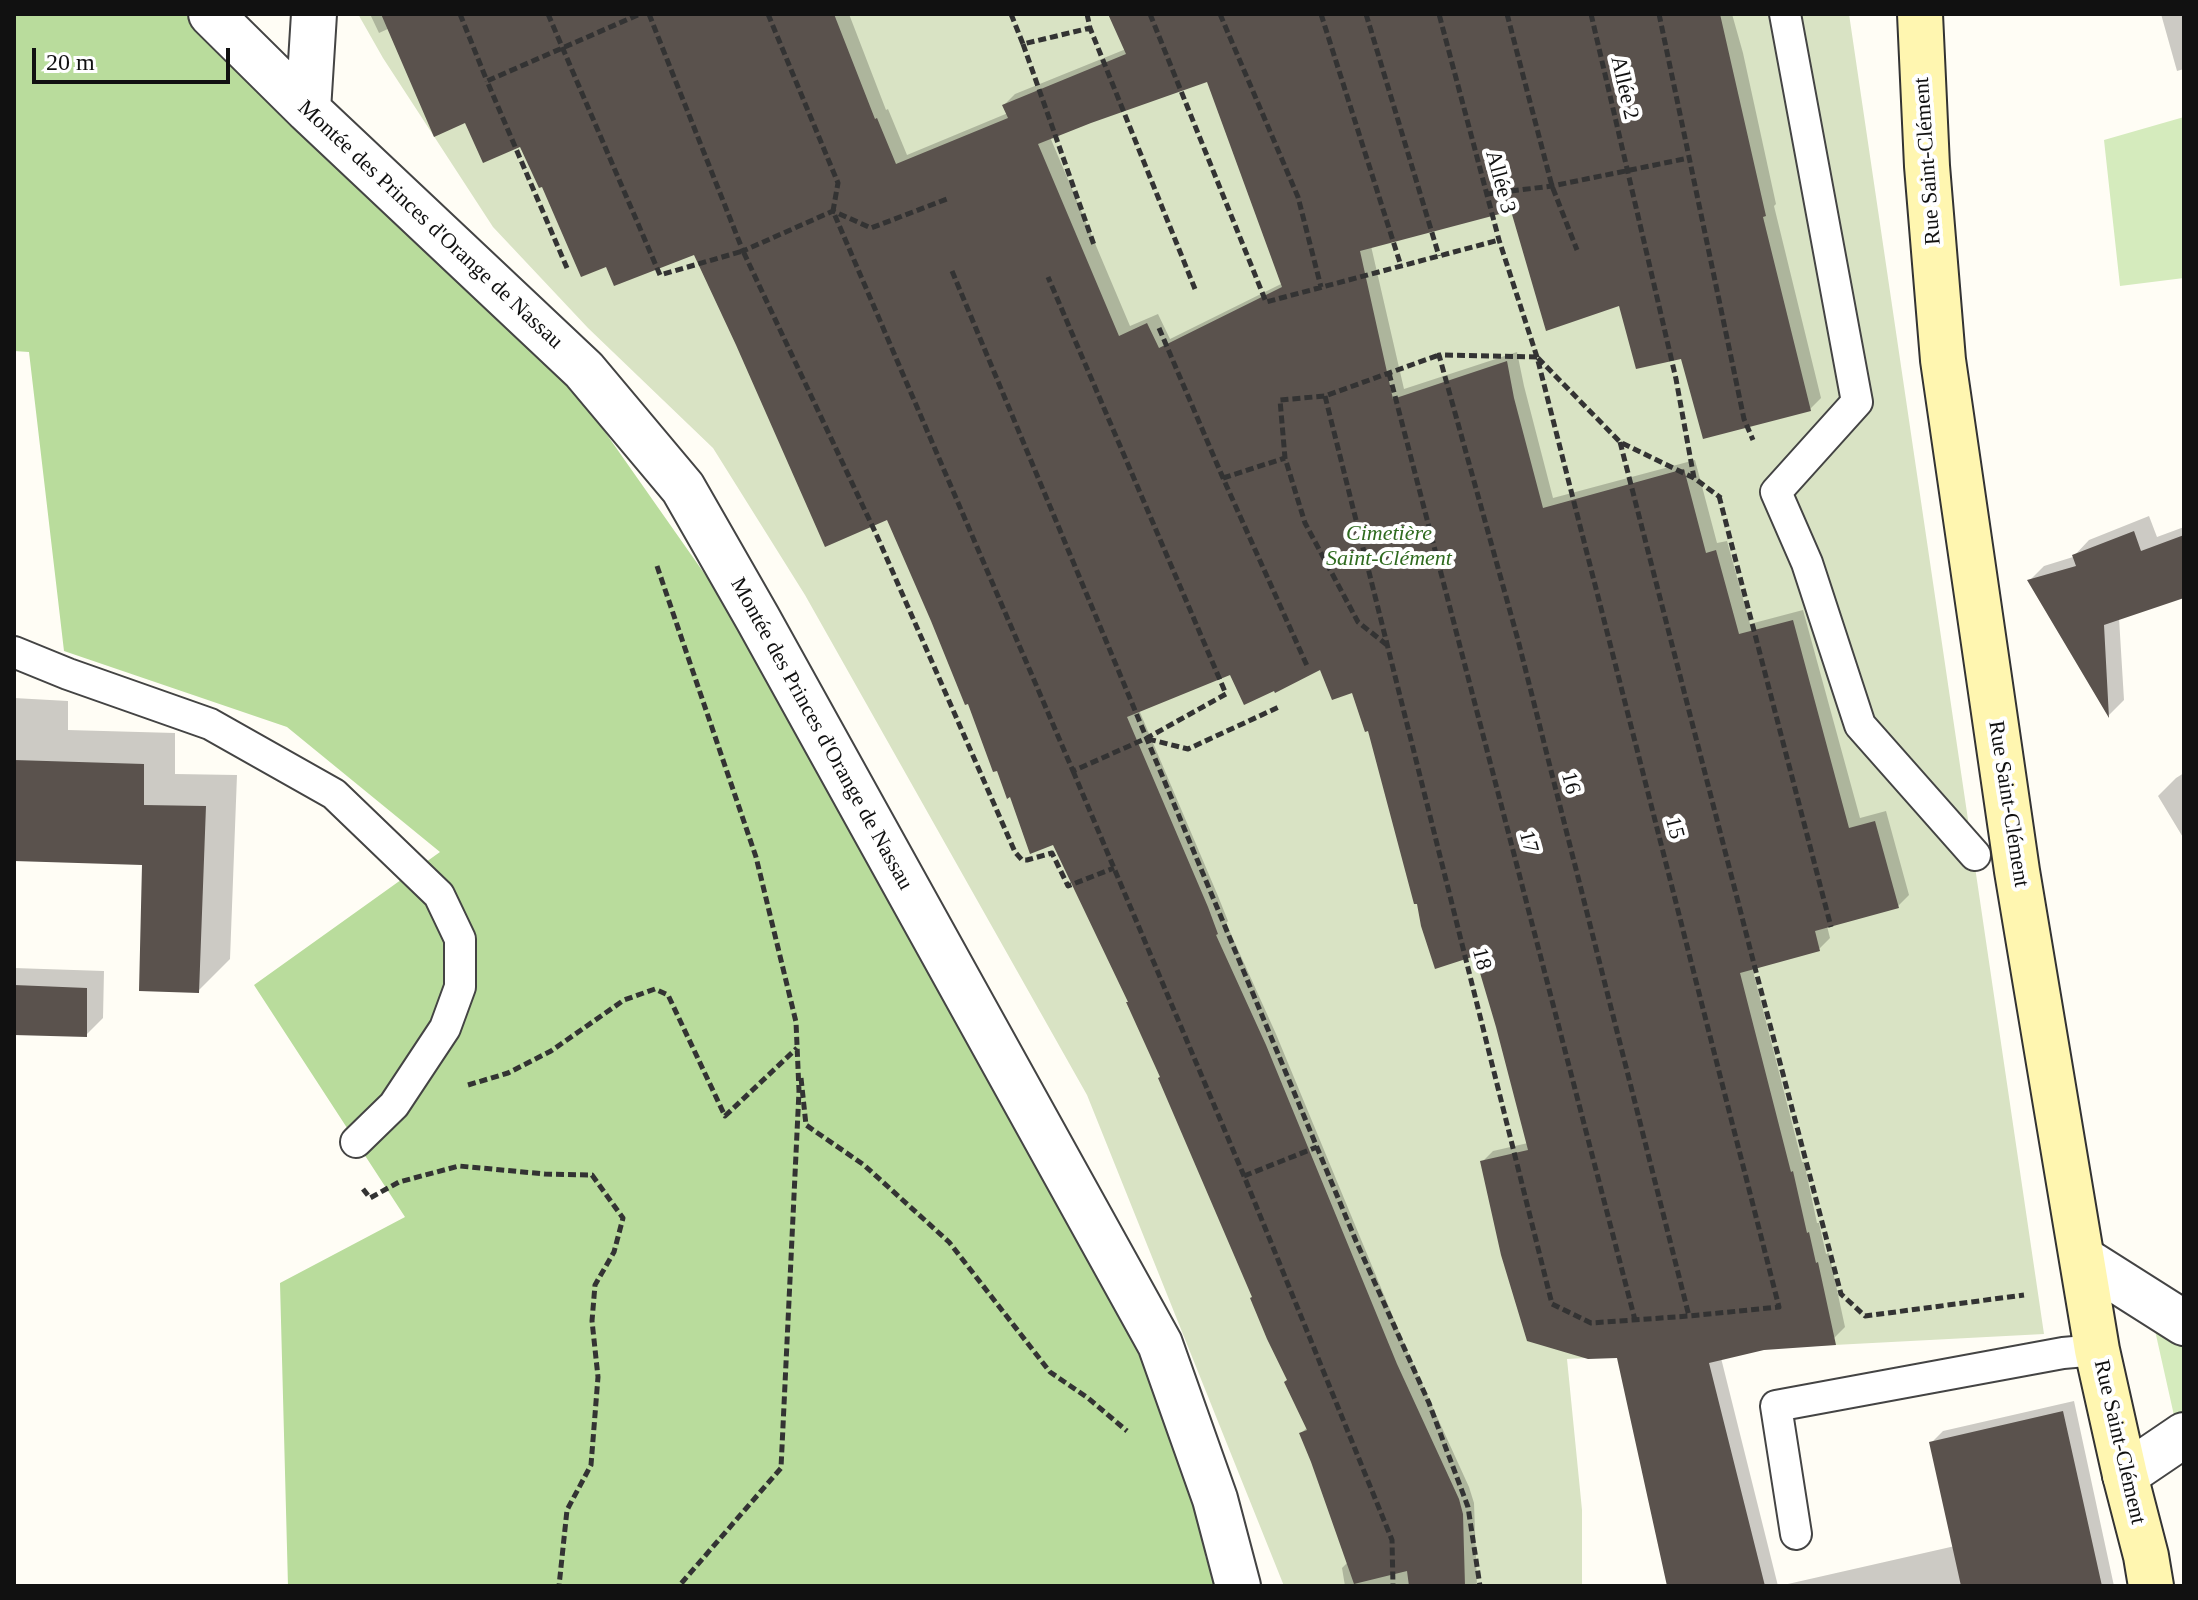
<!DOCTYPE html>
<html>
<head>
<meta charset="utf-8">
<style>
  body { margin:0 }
  #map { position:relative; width:2198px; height:1600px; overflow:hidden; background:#fffdf5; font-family:"Times New Roman",serif }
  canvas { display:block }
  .frame { position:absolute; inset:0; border:16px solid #111; pointer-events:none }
  .scale { position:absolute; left:32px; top:48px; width:198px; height:36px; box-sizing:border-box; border:4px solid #111; border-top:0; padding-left:10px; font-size:24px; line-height:28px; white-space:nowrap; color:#111; -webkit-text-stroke:6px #fff; paint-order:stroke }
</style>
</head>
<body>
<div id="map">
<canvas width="2198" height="1600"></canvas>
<div class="frame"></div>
<div class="scale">20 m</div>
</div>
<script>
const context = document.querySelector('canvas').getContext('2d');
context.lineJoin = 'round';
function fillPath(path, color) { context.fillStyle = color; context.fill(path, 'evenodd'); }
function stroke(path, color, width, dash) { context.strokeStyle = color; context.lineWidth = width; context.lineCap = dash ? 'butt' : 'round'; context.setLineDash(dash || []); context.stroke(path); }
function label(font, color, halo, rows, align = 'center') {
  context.font = font + ' "Times New Roman",serif'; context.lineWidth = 8; context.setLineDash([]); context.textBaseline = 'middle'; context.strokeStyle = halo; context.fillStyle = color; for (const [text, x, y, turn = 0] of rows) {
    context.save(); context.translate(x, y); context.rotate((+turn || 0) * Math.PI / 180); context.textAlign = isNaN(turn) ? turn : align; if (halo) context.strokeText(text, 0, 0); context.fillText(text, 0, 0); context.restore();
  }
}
fillPath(new Path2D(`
  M 2184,117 L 2184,278 L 2120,286 L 2104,140 Z
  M 2152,1317 L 2184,1334 L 2184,1416 L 2175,1420 Z`), '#d5ebbd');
fillPath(new Path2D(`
  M 14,14 L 196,14 L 295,119 L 322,155 L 572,385 L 744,630 L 1142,1358 L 1215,1499 L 1205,1555 L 1215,1586 L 288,1586 L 280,1283 L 405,1217 L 254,985 L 440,852 L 287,727 L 64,651 L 29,352 L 14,351 Z`), '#b9dc9c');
fillPath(new Path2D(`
  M 358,14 L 1849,14 L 2044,1334 L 1567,1359 L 1582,1510 L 1582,1586 L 1284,1586 L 1087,1095 L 805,595 L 713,448 L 588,328 L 493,227 L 383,58 Z`), '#d9e3c4');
fillPath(new Path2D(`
  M 370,14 L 849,14 L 886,110 L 888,109 L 907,155 L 1008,113 L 1004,105 L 1015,94 L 1126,49 L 1111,14 L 1732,14 L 1743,53 L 1776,204 L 1774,206 L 1821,398 L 1810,409 L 1682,357 L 1513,208 L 1371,246 L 1404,389 L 1517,352 L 1524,386 L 1553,498 L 1695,460 L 1717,543 L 1727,541 L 1750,624 L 1803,610 L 1860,818 L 1886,811 L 1909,895 L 1898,906 L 1827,926 L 1830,938 L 1819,949 L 1752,967 L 1802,1162 L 1804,1162 L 1817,1223 L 1819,1223 L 1826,1254 L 1829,1253 L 1845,1327 L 1834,1338 L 1764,1348 L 1721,1358 L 1778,1586 L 1670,1586 L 1619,1356 L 1482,1162 L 1493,1151 L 1528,1143 L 1477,953 L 1353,690 L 1321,667 L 1231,673 L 1139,710 L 1218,896 L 1228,921 L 1226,923 L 1276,1034 L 1408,1353 L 1469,1487 L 1474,1503 L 1477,1586 L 1345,1586 L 1342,1568 L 1348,1562 L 1301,1433 L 1308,1427 L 1130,1002 L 1054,842 L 1011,795 L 888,517 L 695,252 L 607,264 L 543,184 L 521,144 L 466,120 L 390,28 L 379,33 ZM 1208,79 L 1283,283 L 1170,339 L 1158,314 L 1130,326 L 1050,137 Z
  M 2161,14 L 2184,14 L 2184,69 L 2177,71 Z
  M 2149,516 L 2157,537 L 2184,527 L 2184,600 L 2181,597 L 2119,618 L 2124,700 L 2109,715 L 2029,581 L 2044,566 L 2073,557 L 2089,540 Z
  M 14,698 L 68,701 L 68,730 L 175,733 L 175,774 L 237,775 L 230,959 L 198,991 L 144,863 L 14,859 Z
  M 2184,773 L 2184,839 L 2158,796 L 2176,778 Z
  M 14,968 L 104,971 L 103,1018 L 86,1035 L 14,1033 Z
  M 2074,1401 L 2114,1586 L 1779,1586 L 1955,1546 L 1932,1442 L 1943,1431 Z`), '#0003');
fillPath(new Path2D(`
  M 381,14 L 834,14 L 875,119 L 877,118 L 896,164 L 1008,118 L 1002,105 L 1126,54 L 1108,14 L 1720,14 L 1766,216 L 1763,217 L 1811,411 L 1703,439 L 1681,359 L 1636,369 L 1619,306 L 1546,331 L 1511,211 L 1360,251 L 1393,399 L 1507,361 L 1514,398 L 1543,508 L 1684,469 L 1706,553 L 1716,550 L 1739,634 L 1793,620 L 1849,828 L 1875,821 L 1899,908 L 1815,931 L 1820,951 L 1740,973 L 1791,1172 L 1793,1171 L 1807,1233 L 1809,1232 L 1816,1263 L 1818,1262 L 1836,1345 L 1764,1350 L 1709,1363 L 1765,1586 L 1667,1586 L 1617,1358 L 1588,1359 L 1527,1341 L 1501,1255 L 1480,1161 L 1528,1150 L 1496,1027 L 1475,956 L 1435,969 L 1421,926 L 1417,904 L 1414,904 L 1368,731 L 1365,732 L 1352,693 L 1332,700 L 1320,670 L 1275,693 L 1274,691 L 1244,705 L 1230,675 L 1127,717 L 1208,907 L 1218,934 L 1216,935 L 1266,1045 L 1397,1364 L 1459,1499 L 1463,1514 L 1465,1586 L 1409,1586 L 1407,1571 L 1354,1584 L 1311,1462 L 1299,1433 L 1307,1430 L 1284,1382 L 1287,1380 L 1267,1339 L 1250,1298 L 1252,1297 L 1158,1078 L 1160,1077 L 1126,1002 L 1128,1002 L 1053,845 L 1030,854 L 1010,797 L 1007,799 L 997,771 L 993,772 L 968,704 L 965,705 L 931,621 L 887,520 L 825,547 L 736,345 L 694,255 L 614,286 L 606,267 L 581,277 L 542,187 L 539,188 L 520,147 L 483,163 L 465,123 L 434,137 ZM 1207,82 L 1282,287 L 1159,348 L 1147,323 L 1119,336 L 1038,144 L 1091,123 Z
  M 2134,531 L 2141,551 L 2184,535 L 2184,598 L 2104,625 L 2109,718 L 2027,580 L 2076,566 L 2072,555 Z
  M 14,760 L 144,764 L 144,805 L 206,806 L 199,993 L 139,991 L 142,865 L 14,861 Z
  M 14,985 L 87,988 L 87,1037 L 14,1035 Z
  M 2063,1411 L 2102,1586 L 1961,1586 L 1929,1442 Z`), '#5a524d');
const lane = new Path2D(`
  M 1785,14 L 1857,402 L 1776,492 L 1807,563 L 1860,725 L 1975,855
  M 14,652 L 68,674 L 210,724 L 334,794 L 439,895 L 460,939 L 460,987 L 445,1028 L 394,1105 L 356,1142
  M 1796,1534 L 1776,1406 L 2063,1353 L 2097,1350`);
const street = new Path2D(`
  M 211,14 L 308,110 L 584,370 L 683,488 L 758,619 L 1160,1344 L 1215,1499 L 1238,1586
  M 308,110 L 314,14
  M 2083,1259 L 2184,1323
  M 2125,1475 L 2184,1435`);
const secondary = new Path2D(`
  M 1920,14 L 1927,166 L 1943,360 L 2017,871 L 2097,1350 L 2125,1475 L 2146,1556 L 2151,1586`);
stroke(lane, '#444', 34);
stroke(street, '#444', 48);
stroke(secondary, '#333', 48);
stroke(new Path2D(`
  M 460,14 L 487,81
  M 548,14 L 660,275 L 743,251 L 877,536 L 1015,852 L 1022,860 L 1027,860 L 1052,853 L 1068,886 L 1114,868
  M 649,14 L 743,251 L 833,211 L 871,228 L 947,199
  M 768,14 L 838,183 L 833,211 L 1073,771 L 1147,738 L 1226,694 L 1048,277
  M 1011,14 L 1023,44 L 1090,28
  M 1087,14 L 1090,28 L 1195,289
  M 1150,14 L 1266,302 L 1499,240
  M 1220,14 L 1298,197 L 1321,287
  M 1321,14 L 1401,266
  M 1366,14 L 1439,256
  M 1507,14 L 1552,186 L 1577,250
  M 1591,14 L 1676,379 L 1694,478
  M 1659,14 L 1744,419 L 1753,440
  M 1023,44 L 1094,245
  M 1487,194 L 1552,186 L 1689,158
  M 567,268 L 487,81 L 640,14
  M 952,271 L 1356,1241 L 1429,1403 L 1468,1507 L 1480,1586
  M 1159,328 L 1223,478 L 1308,668
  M 1537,357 L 1439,355 L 1518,640 L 1689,1316
  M 1538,358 L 1620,442 L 1694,478 L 1721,498
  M 1389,373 L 1635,1320
  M 1325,396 L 1552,1304 L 1591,1323 L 1689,1316 L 1779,1307 L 1537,357 L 1499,240 L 1439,14
  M 1620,442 L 1754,964 L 1841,1294 L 1865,1316 L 2024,1295
  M 1223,478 L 1285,458
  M 1719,496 L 1831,927
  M 657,566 L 756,857 L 796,1022 L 799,1091 L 781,1468 L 679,1586
  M 1387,645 L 1358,622 L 1305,523 L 1285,458 L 1280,400 L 1325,396 L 1439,355
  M 1148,739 L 1188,749 L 1281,706
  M 1073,771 L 1244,1176 L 1392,1540 L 1393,1586
  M 801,1078 L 806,1125 L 864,1165 L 949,1242 L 1050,1372 L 1088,1398 L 1127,1431
  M 468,1085 L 508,1073 L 551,1051 L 624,1000 L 655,989 L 668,995 L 725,1116 L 797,1048
  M 1244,1176 L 1317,1147
  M 363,1189 L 370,1198 L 399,1182 L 459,1166 L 545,1174 L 592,1175 L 623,1218 L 614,1252 L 595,1285 L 592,1321 L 598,1377 L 591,1465 L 567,1510 L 559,1586`), '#333', 5, [8, 4]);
stroke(lane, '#fff', 30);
stroke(street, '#fff', 44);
stroke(secondary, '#fff6b0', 44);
label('22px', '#111', '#fff', [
  ["Allée 2",1624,88,77],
  ["Rue Saint-Clément",1928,161,-94],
  ["Allée 3",1500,182,75],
  ["Montée des Princes d'Orange de Nassau",430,225,43],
  ["Montée des Princes d'Orange de Nassau",821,734,61],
  ["16",1570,783,76],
  ["Rue Saint-Clément",2008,804,81],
  ["15",1674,828,76],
  ["17",1528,842,75],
  ["18",1481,959,76],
  ["Rue Saint-Clément",2119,1442,77]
]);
label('italic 22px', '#2f6b1f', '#fff', [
  ["Cimetière",1389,534],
  ["Saint-Clément",1389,559]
]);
</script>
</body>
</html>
